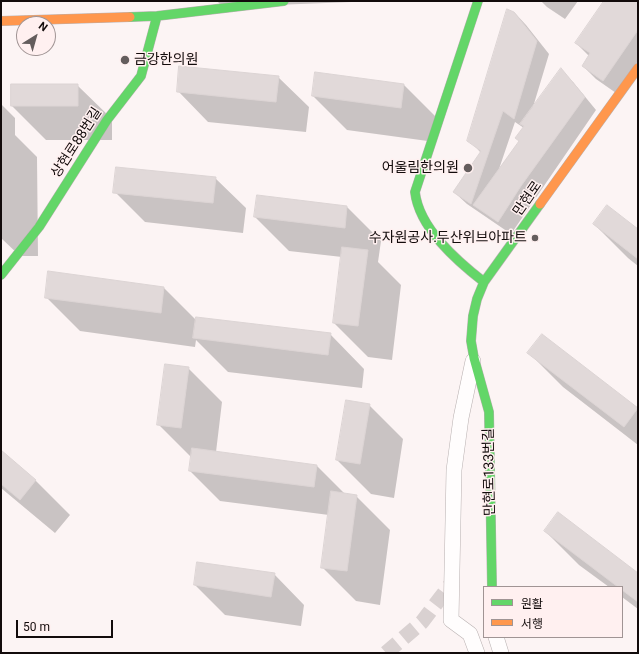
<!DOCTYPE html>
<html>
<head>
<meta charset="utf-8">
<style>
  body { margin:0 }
  #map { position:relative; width:639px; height:654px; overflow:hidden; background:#fcf4f4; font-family:Roboto,"Noto Sans KR",sans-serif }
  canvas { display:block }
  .frame { position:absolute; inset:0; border:2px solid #120b0b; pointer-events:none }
  .legend { position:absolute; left:483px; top:586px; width:140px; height:52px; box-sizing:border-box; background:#fff0f0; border:1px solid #a09494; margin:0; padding:5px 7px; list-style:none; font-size:12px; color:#120b0b }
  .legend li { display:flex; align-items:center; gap:8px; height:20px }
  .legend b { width:20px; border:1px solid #a09494 }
  .north { position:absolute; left:16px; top:16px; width:40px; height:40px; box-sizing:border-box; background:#fff0f0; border:1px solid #a09494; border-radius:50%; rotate:37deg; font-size:11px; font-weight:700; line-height:16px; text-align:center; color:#120b0b }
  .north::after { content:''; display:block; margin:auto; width:14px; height:18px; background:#645d5d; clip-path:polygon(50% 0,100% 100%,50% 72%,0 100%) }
  .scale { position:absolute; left:16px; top:620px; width:97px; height:18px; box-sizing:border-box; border:2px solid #120b0b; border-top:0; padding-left:5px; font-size:12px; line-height:14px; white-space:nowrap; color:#120b0b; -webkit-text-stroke:3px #fff0f0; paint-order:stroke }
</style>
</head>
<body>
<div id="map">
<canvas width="639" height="654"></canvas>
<div class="frame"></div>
<ul class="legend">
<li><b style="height:5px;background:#63d668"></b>원활</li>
<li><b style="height:5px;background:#ff974d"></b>서행</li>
</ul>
<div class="north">N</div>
<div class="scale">50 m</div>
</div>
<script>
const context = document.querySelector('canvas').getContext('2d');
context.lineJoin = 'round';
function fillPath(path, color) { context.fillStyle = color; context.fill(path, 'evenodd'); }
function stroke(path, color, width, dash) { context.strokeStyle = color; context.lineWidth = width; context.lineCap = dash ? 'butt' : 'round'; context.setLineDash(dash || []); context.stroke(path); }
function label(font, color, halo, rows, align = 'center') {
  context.font = font + ' Roboto,"Noto Sans KR",sans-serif'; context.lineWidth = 3; context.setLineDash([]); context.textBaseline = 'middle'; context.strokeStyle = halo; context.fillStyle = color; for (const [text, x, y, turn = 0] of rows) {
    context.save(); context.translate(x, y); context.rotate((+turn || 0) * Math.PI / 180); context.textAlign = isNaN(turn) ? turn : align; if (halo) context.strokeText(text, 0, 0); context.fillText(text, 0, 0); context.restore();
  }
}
fillPath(new Path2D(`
  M 217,1 L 352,1 L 352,2 L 223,7 Z
  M 541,1 L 578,1 L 565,19 L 547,7 Z
  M 605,1 L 638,1 L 638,61 L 616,93 L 596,79 L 583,66 L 589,56 L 576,43 Z
  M 514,12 L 526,25 L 549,54 L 533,107 L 561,70 L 573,82 L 596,110 L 511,234 L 467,204 L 454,192 L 481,153 L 469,140 ZM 515,122 L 524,128 L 520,141 L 499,169 Z
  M 278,77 L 309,107 L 306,132 L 208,122 L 178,91 Z
  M 12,85 L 77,85 L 112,119 L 112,140 L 46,140 L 12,106 Z
  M 404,85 L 438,119 L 435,142 L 347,130 L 313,96 Z
  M 1,104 L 15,118 L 15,135 L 37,157 L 38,256 L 20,256 L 1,238 Z
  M 215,178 L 246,208 L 243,233 L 145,222 L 115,192 Z
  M 258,196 L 347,207 L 381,241 L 378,262 L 401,285 L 392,360 L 368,357 L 334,323 L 342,257 L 289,251 L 255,217 Z
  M 594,224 L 638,231 L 638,266 L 628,258 Z
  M 49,272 L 164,288 L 196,320 L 330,334 L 364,369 L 362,388 L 228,372 L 196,340 L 195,347 L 80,331 L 46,297 Z
  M 542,336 L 638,409 L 638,445 L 563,387 L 529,353 Z
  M 188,368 L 222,402 L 216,452 L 317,466 L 345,494 L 356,496 L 390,530 L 380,605 L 356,601 L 322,567 L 329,515 L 220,501 L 190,471 L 192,458 L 158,424 Z
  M 369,405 L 403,439 L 394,498 L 371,494 L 337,460 Z
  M 1,452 L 36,481 L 70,515 L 55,533 L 1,488 Z
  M 545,531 L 638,574 L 638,609 L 622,597 L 622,587 L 609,587 L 579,565 Z
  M 274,574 L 304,605 L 301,626 L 225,615 L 195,585 Z`), '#0003');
const building = new Path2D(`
  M 604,1 L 638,1 L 638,30 L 603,81 L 582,66 L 590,53 L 575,43 Z
  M 507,9 L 514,12 L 537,41 L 514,119 L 503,111 L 471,204 L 453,192 L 481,151 L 467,141 Z
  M 179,66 L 279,76 L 276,102 L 177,92 Z
  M 561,68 L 585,97 L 521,186 L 498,222 L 473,205 L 519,141 L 515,138 L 524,126 L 520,124 Z
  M 315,72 L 404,84 L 401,108 L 312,96 Z
  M 11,84 L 78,84 L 78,106 L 11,106 Z
  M 116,167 L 216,177 L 213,203 L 113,193 Z
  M 257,195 L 347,206 L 345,228 L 254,217 Z
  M 607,205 L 638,229 L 638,259 L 593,224 Z
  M 342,247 L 368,250 L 358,326 L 333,323 Z
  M 48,271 L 164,287 L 161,313 L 45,298 Z
  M 196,317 L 331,333 L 328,355 L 193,338 Z
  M 542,334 L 638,408 L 624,427 L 527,353 Z
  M 165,364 L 189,367 L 181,428 L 157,425 Z
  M 346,400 L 370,404 L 360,464 L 336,460 Z
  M 192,448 L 317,465 L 314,487 L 189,471 Z
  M 1,450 L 36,480 L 20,500 L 1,484 Z
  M 331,491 L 357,495 L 347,571 L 321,568 Z
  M 558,512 L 638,573 L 638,602 L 622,590 L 622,587 L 618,587 L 544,531 Z
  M 197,562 L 275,573 L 271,597 L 194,585 Z`);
fillPath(building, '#e1d9d9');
stroke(building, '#dcd4d4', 1);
stroke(new Path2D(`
  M 386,653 L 422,622 L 451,584`), '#d9d1d1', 15, [15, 8]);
const street = new Path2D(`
  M 473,361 L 461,418 L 454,470 L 451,620 L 470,634 L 477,653
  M 496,637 L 501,653`);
const fast = new Path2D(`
  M 478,1 L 415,192 C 419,228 457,261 484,282
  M 130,17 L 157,16 L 284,1
  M 1,275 L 39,227 L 107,120 L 141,76 L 157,16
  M 492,587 L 489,412 L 474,358 L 471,341 L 473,316 L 477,299 L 484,282 L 540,204`);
const slow = new Path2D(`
  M 1,21 L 130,17
  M 540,204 L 638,68`);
stroke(street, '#b8b0b0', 16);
stroke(fast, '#b8b0b0', 10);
stroke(slow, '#b8b0b0', 10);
stroke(street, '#fffdfd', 15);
stroke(fast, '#63d668', 9);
stroke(slow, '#ff974d', 9);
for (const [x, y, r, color] of [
  [125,60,5,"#645d5d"],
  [468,168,5,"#645d5d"],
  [535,238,4,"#645d5d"]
]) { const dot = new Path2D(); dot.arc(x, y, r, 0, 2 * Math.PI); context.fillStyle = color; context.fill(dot); stroke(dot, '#fff0f0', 1.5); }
label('14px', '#120b0b', '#fff0f0', [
  ["금강한의원",134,60,"left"],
  ["어울림한의원",459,168],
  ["수자원공사.두산위브아파트",527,238]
], 'right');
label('14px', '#120b0b', '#fff0f0', [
  ["상현로88번길",77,143,-57],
  ["만현로",528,199,-55],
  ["만현로133번길",490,472,-91]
]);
</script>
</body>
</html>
